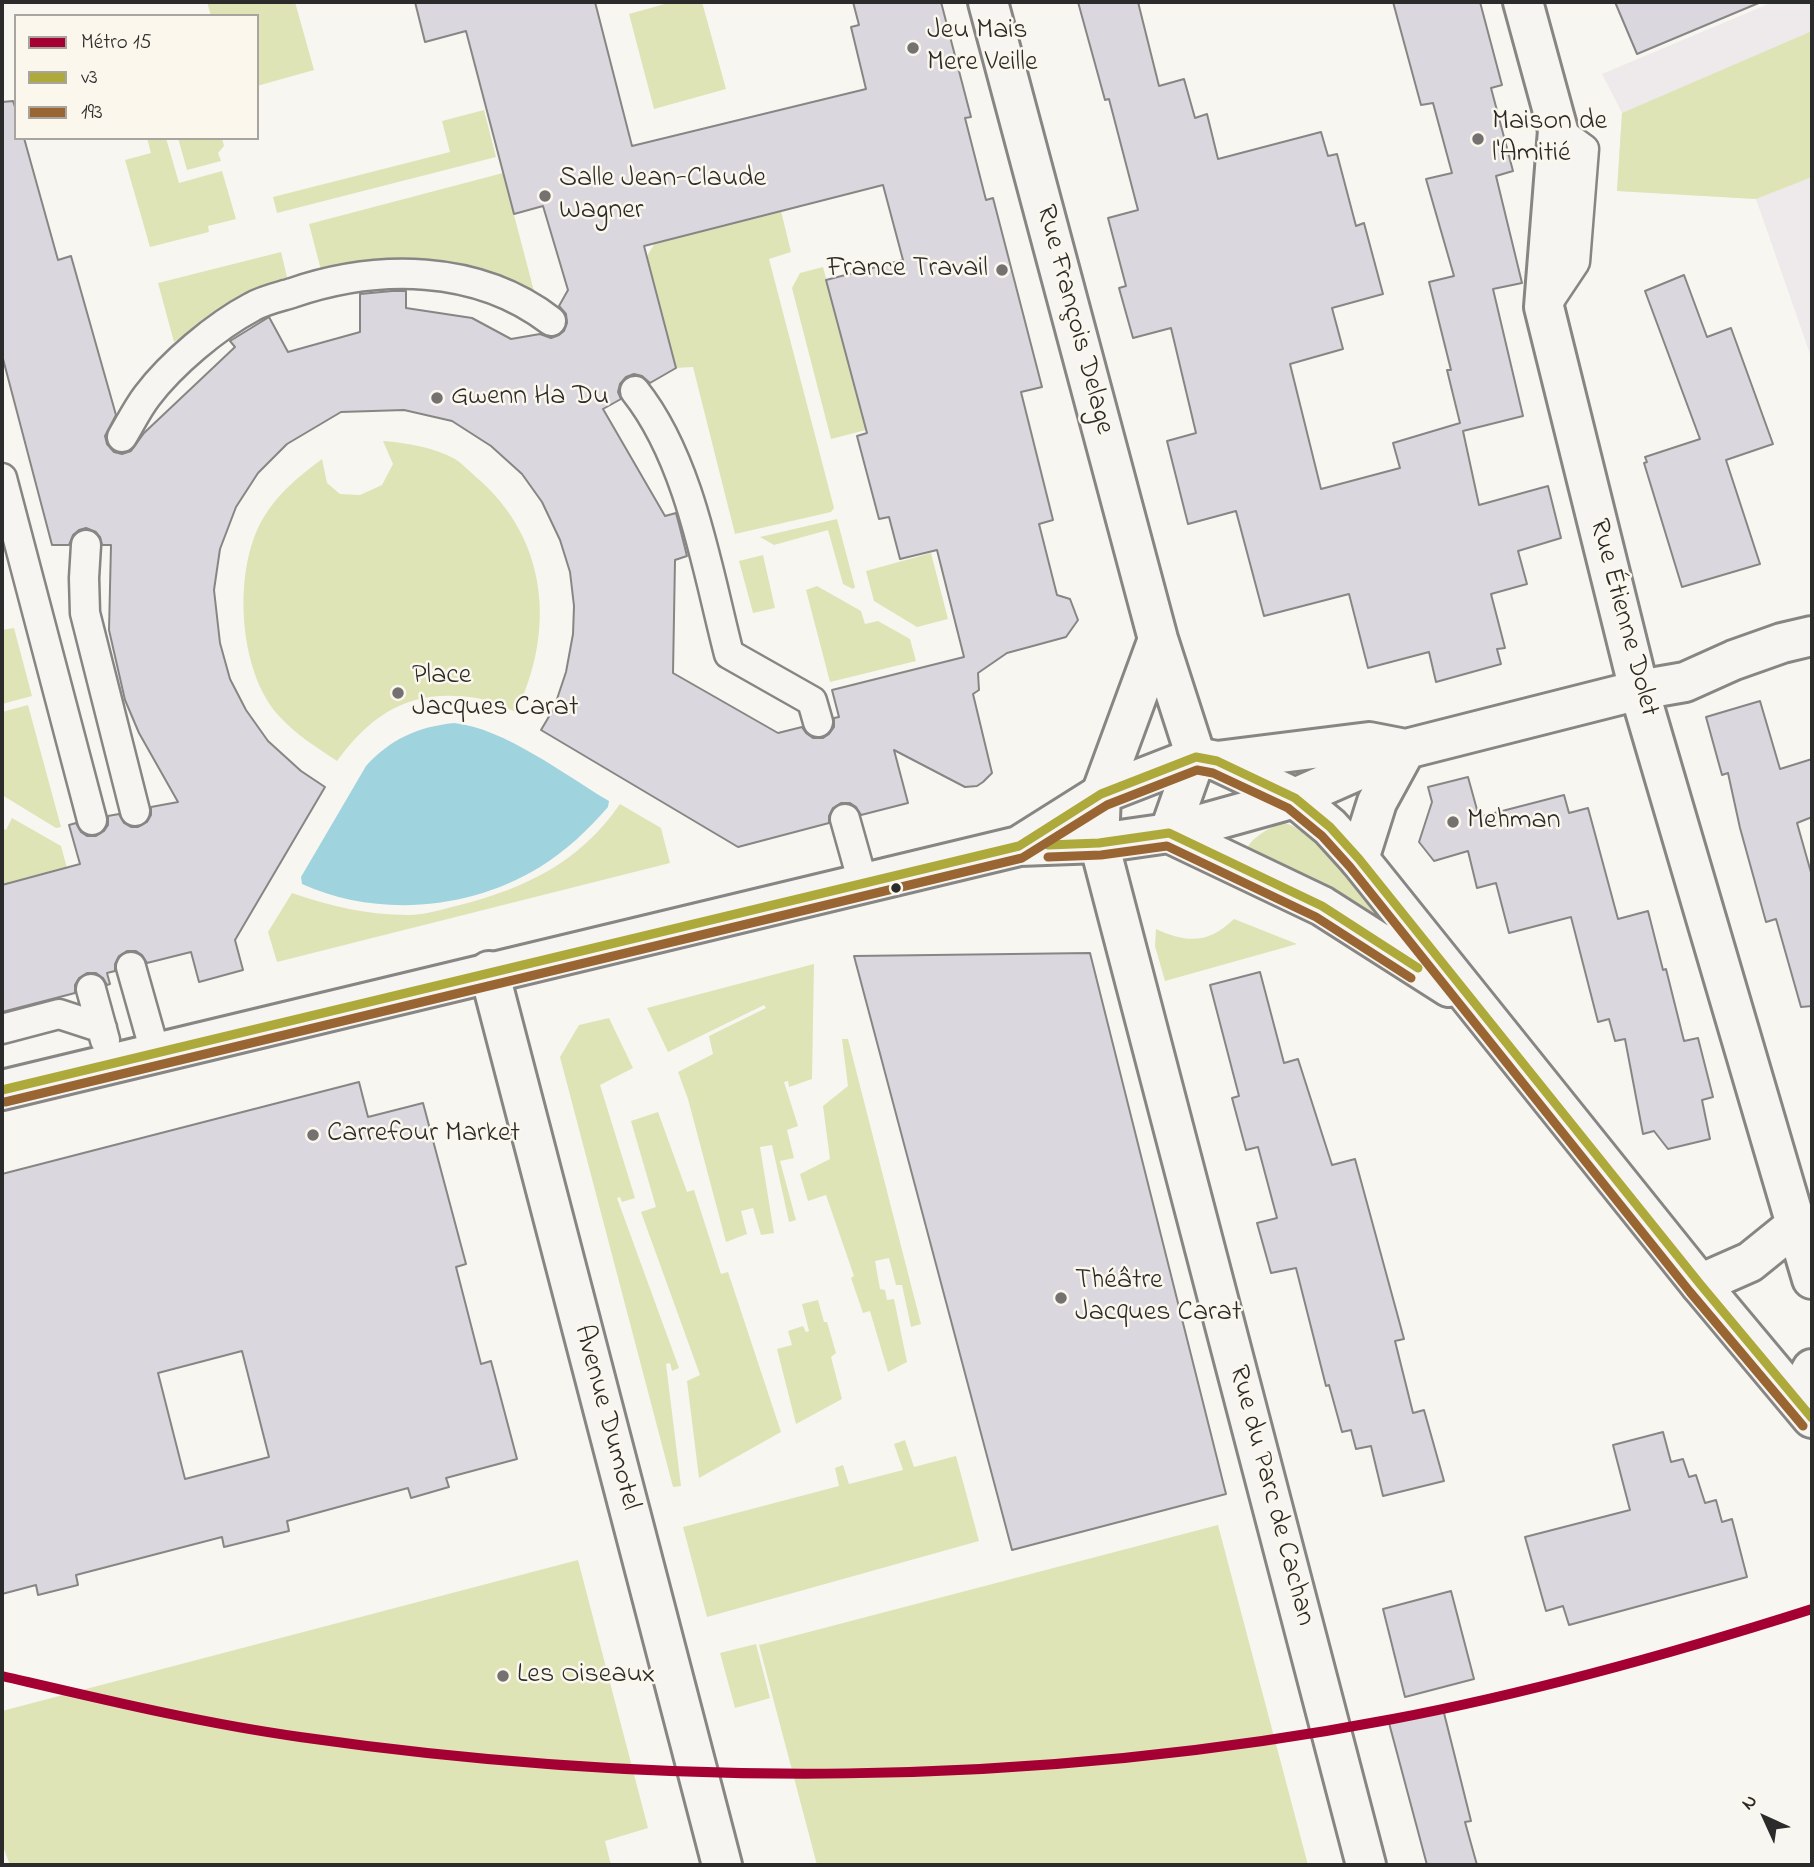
<!DOCTYPE html>
<html>
<head>
<meta charset="utf-8">
<style>
  body { margin:0 }
  #map { position:relative; width:1814px; height:1867px; overflow:hidden; background:#f8f6f0; font-family:"Indie Flower",sans-serif }
  canvas { display:block }
  .frame { position:absolute; inset:0; border:4px solid #2b2b2b; pointer-events:none }
  .legend { position:absolute; left:14px; top:14px; width:245px; height:126px; box-sizing:border-box; background:#fbf7ec; border:2px solid #a8a59f; margin:0; padding:9px 12px; list-style:none; font-size:21px; color:#2b2b2b }
  .legend li { display:flex; align-items:center; gap:14px; height:35px }
  .legend b { width:35px; border:2px solid #a8a59f }
  .north { position:absolute; left:1730px; top:1783px; width:70px; height:70px; -webkit-text-stroke:5px #fbf7ec; paint-order:stroke; rotate:315deg; font-size:19px; font-weight:700; line-height:28px; text-align:center; color:#2b2b2b }
  .north::after { content:''; display:block; margin:auto; width:24px; height:32px; background:#2b2b2b; clip-path:polygon(50% 0,100% 100%,50% 72%,0 100%) }
</style>
</head>
<body>
<div id="map">
<canvas width="1814" height="1867"></canvas>
<div class="frame"></div>
<ul class="legend">
<li><b style="height:9px;background:#a50034"></b>Métro 15</li>
<li><b style="height:9px;background:#ada93b"></b>v3</li>
<li><b style="height:9px;background:#963"></b>193</li>
</ul>
<div class="north">N</div>
</div>
<script>
const context = document.querySelector('canvas').getContext('2d');
context.lineJoin = 'round';
function fillPath(path, color) { context.fillStyle = color; context.fill(path, 'evenodd'); }
function stroke(path, color, width, dash) { context.strokeStyle = color; context.lineWidth = width; context.lineCap = dash ? 'butt' : 'round'; context.setLineDash(dash || []); context.stroke(path); }
function label(font, color, halo, rows, align = 'center') {
  context.font = font + ' "Indie Flower",sans-serif'; context.lineWidth = 5; context.setLineDash([]); context.textBaseline = 'middle'; context.strokeStyle = halo; context.fillStyle = color; for (const [text, x, y, turn = 0] of rows) {
    context.save(); context.translate(x, y); context.rotate((+turn || 0) * Math.PI / 180); context.textAlign = isNaN(turn) ? turn : align; if (halo) context.strokeText(text, 0, 0); context.fillText(text, 0, 0); context.restore();
  }
}
fillPath(new Path2D(`
  M 1773,2 L 1812,2 L 1812,360 L 1756,199 L 1617,191 L 1622,113 L 1602,74 Z`), '#eeeaec');
fillPath(new Path2D(`
  M 207,2 L 295,2 L 314,70 L 257,86 L 257,16 L 211,16 Z
  M 672,2 L 702,2 L 726,89 L 654,109 L 629,14 Z
  M 1812,31 L 1812,177 L 1756,199 L 1617,191 L 1622,113 Z
  M 484,110 L 496,157 L 277,213 L 273,197 L 450,152 L 442,121 Z
  M 147,138 L 166,138 L 179,183 L 222,171 L 236,219 L 208,226 L 209,232 L 150,247 L 125,160 L 151,153 Z
  M 178,138 L 222,138 L 224,146 L 218,153 L 221,161 L 187,170 Z
  M 503,173 L 535,295 C 468,256 395,261 321,270 L 309,224 Z
  M 781,211 L 791,252 L 769,259 L 834,508 L 831,512 L 735,534 L 693,367 L 676,368 L 647,256 L 655,243 Z
  M 281,252 L 287,277 L 256,289 L 174,342 L 158,283 Z
  M 823,267 L 866,430 L 831,439 L 792,288 L 800,273 Z
  M 383,441 C 407,443 433,447 455,459 C 463,464 469,471 476,477 C 548,538 556,630 516,712 C 503,707 489,700 476,698 C 412,688 373,712 337,761 C 316,747 295,734 278,715 C 238,669 233,572 262,520 C 277,494 298,477 322,459 L 327,483 L 340,494 L 360,495 L 382,485 L 393,464 Z
  M 837,519 L 855,587 L 853,589 L 843,584 L 828,530 L 774,545 L 760,537 Z
  M 931,553 L 948,619 L 917,627 L 874,601 L 866,571 Z
  M 763,555 L 775,608 L 753,613 L 739,561 Z
  M 817,586 L 861,611 L 865,624 L 878,621 L 910,639 L 916,661 L 830,682 L 806,590 Z
  M 14,628 L 32,696 L 2,704 L 2,630 Z
  M 28,705 L 61,827 L 56,828 L 2,795 L 2,712 Z
  M 620,804 L 661,828 L 670,863 L 277,962 L 268,932 L 292,893 C 330,906 368,915 408,915 C 425,915 443,909 460,905 C 526,888 580,862 620,804 Z
  M 12,818 L 61,846 L 67,868 L 2,885 L 2,828 L 6,830 Z
  M 1285,823 C 1316,831 1383,909 1408,935 L 1246,851 C 1249,839 1272,825 1285,823 Z
  M 1234,919 L 1297,944 L 1165,981 L 1155,946 L 1156,929 C 1187,943 1208,944 1234,919 Z
  M 814,964 L 812,1079 L 789,1087 L 788,1081 L 784,1082 L 798,1126 L 787,1130 L 794,1158 L 780,1161 L 796,1220 L 789,1222 L 772,1145 L 760,1147 L 774,1233 L 761,1235 L 753,1208 L 741,1211 L 747,1234 L 726,1242 L 688,1099 L 678,1072 L 713,1054 L 709,1036 L 766,1008 L 764,1005 L 668,1052 L 647,1008 Z
  M 609,1018 L 633,1068 L 600,1085 L 635,1198 L 622,1202 L 620,1197 L 617,1198 L 679,1368 L 672,1371 L 670,1363 L 666,1364 L 681,1486 L 673,1487 L 560,1057 L 579,1025 Z
  M 842,1039 L 848,1039 L 921,1324 L 911,1327 L 902,1285 L 896,1285 L 889,1258 L 875,1261 L 880,1289 L 885,1290 L 887,1300 L 894,1299 L 907,1362 L 888,1372 L 870,1311 L 863,1313 L 851,1278 L 854,1276 L 826,1195 L 808,1201 L 800,1174 L 830,1159 L 823,1106 L 848,1086 Z
  M 658,1112 L 687,1192 L 694,1190 L 721,1274 L 728,1272 L 781,1432 L 699,1478 L 687,1381 L 700,1375 L 641,1212 L 656,1207 L 631,1121 Z
  M 818,1300 L 824,1322 L 827,1322 L 836,1353 L 831,1357 L 842,1399 L 796,1424 L 777,1349 L 792,1345 L 788,1331 L 803,1326 L 806,1332 L 809,1331 L 802,1304 Z
  M 905,1440 L 914,1467 L 956,1456 L 979,1541 L 707,1617 L 683,1527 L 839,1486 L 835,1468 L 843,1465 L 849,1484 L 903,1470 L 894,1444 Z
  M 1218,1525 L 1308,1865 L 817,1865 L 759,1645 Z
  M 578,1560 L 648,1828 L 605,1841 L 611,1865 L 10,1865 L 2,1844 L 2,1711 Z
  M 756,1644 L 770,1698 L 735,1708 L 720,1653 Z`), '#dfe4b7');
fillPath(new Path2D(`
  M 454,723 C 504,728 565,775 609,801 L 608,807 C 588,830 566,851 540,867 C 470,910 377,918 302,884 L 301,877 L 366,766 C 391,739 417,727 454,723 Z`), '#9fd4df');
const building = new Path2D(`
  M 415,2 L 595,2 L 632,146 L 866,89 L 851,27 L 859,25 L 853,2 L 941,2 L 971,117 L 965,118 L 986,200 L 993,198 L 1042,387 L 1021,392 L 1053,520 L 1039,524 L 1057,595 L 1070,599 L 1078,620 L 1066,637 L 1007,653 L 978,673 L 979,690 L 973,694 L 992,773 L 983,782 L 977,786 L 965,787 L 894,750 L 908,803 L 861,815 L 856,807 L 850,803 L 841,803 L 833,808 L 829,816 L 829,823 L 738,847 L 541,730 L 554,708 L 566,672 L 573,634 L 574,606 L 570,572 L 560,540 L 542,502 L 522,474 L 491,446 L 452,421 L 404,410 L 341,412 L 287,444 L 258,473 L 236,507 L 220,549 L 214,590 L 220,643 L 230,679 L 246,710 L 268,741 L 301,771 L 325,787 L 235,940 L 243,970 L 199,982 L 191,952 L 147,963 L 142,955 L 136,951 L 127,951 L 119,956 L 115,964 L 115,971 L 107,973 L 110,984 L 107,985 L 103,978 L 96,973 L 87,973 L 79,978 L 75,985 L 75,993 L 2,1012 L 2,885 L 80,864 L 69,825 L 76,823 L 81,832 L 87,836 L 96,836 L 104,831 L 108,825 L 108,816 L 119,814 L 124,823 L 131,827 L 138,827 L 147,822 L 151,815 L 151,807 L 178,802 L 139,733 L 125,700 L 109,630 L 111,545 L 102,545 L 100,537 L 96,532 L 86,528 L 79,530 L 73,535 L 69,545 L 52,545 L 2,355 L 2,102 L 13,101 L 16,110 L 16,138 L 24,138 L 58,260 L 71,256 L 116,415 L 105,436 L 107,444 L 114,452 L 122,454 L 131,451 L 144,433 L 235,347 L 230,341 L 269,317 L 288,352 L 360,332 L 360,294 L 392,291 L 406,291 L 406,308 L 472,318 L 511,339 L 540,334 L 551,338 L 559,335 L 564,331 L 567,323 L 566,314 L 559,306 L 568,290 L 543,206 L 514,214 L 466,31 L 425,42 ZM 883,185 L 903,260 L 826,280 L 867,433 L 857,436 L 879,519 L 889,517 L 900,559 L 937,550 L 964,657 L 832,690 L 839,717 L 834,718 L 834,727 L 829,734 L 823,738 L 813,738 L 806,733 L 802,727 L 778,733 L 673,673 L 675,560 L 687,556 L 680,528 L 676,513 L 665,516 L 603,409 L 621,399 L 618,392 L 620,384 L 626,377 L 634,374 L 642,376 L 650,383 L 676,368 L 644,246 Z
  M 1078,2 L 1138,2 L 1159,86 L 1184,79 L 1195,118 L 1207,114 L 1218,159 L 1321,132 L 1328,156 L 1337,154 L 1356,226 L 1364,223 L 1383,294 L 1332,308 L 1343,349 L 1290,364 L 1321,489 L 1400,468 L 1393,443 L 1460,423 L 1447,370 L 1451,370 L 1429,282 L 1454,276 L 1426,179 L 1452,173 L 1433,103 L 1421,105 L 1393,2 L 1480,2 L 1502,85 L 1491,88 L 1513,171 L 1496,176 L 1522,283 L 1493,289 L 1523,416 L 1463,431 L 1479,505 L 1548,486 L 1561,538 L 1518,551 L 1527,584 L 1491,594 L 1505,648 L 1497,649 L 1501,664 L 1436,682 L 1429,652 L 1368,668 L 1349,594 L 1264,616 L 1236,511 L 1188,524 L 1167,441 L 1196,433 L 1171,328 L 1133,338 L 1119,288 L 1126,286 L 1108,218 L 1138,210 L 1109,99 L 1105,100 Z
  M 1615,2 L 1761,2 L 1637,54 Z
  M 1684,275 L 1707,337 L 1731,328 L 1773,444 L 1726,460 L 1760,564 L 1682,587 L 1644,463 L 1647,462 L 1645,457 L 1700,439 L 1645,291 Z
  M 1760,701 L 1780,769 L 1812,759 L 1812,817 L 1797,823 L 1812,876 L 1812,1006 L 1801,1007 L 1776,919 L 1766,922 L 1740,828 L 1728,773 L 1722,775 L 1706,717 Z
  M 1468,777 L 1479,817 L 1564,795 L 1569,813 L 1588,808 L 1618,919 L 1648,911 L 1663,970 L 1666,969 L 1684,1041 L 1698,1038 L 1713,1097 L 1702,1100 L 1710,1139 L 1668,1149 L 1654,1131 L 1643,1134 L 1625,1039 L 1615,1041 L 1609,1019 L 1598,1022 L 1571,917 L 1509,933 L 1496,883 L 1477,888 L 1468,851 L 1434,861 L 1419,842 L 1432,802 L 1428,787 Z
  M 1090,953 L 1226,1494 L 1012,1550 L 854,956 Z
  M 1260,972 L 1284,1063 L 1298,1059 L 1332,1165 L 1355,1159 L 1404,1339 L 1395,1341 L 1413,1413 L 1424,1410 L 1444,1481 L 1383,1496 L 1371,1446 L 1356,1449 L 1351,1430 L 1342,1432 L 1329,1385 L 1326,1386 L 1296,1268 L 1271,1273 L 1257,1223 L 1277,1218 L 1258,1147 L 1246,1150 L 1232,1098 L 1239,1096 L 1210,985 Z
  M 359,1082 L 368,1117 L 423,1103 L 466,1264 L 456,1267 L 481,1364 L 491,1361 L 517,1459 L 446,1478 L 449,1487 L 411,1498 L 408,1488 L 287,1521 L 289,1531 L 224,1547 L 222,1537 L 76,1575 L 78,1585 L 38,1595 L 36,1585 L 2,1594 L 2,1174 ZM 242,1351 L 269,1457 L 185,1479 L 158,1373 Z
  M 1663,1432 L 1671,1462 L 1683,1459 L 1689,1477 L 1696,1475 L 1705,1503 L 1716,1500 L 1722,1522 L 1732,1519 L 1747,1577 L 1569,1625 L 1563,1606 L 1546,1611 L 1525,1537 L 1630,1510 L 1613,1445 Z
  M 1451,1591 L 1474,1679 L 1405,1697 L 1383,1609 Z
  M 1443,1709 L 1471,1821 L 1465,1822 L 1477,1865 L 1427,1865 L 1389,1723 Z`);
fillPath(building, '#dad7de');
stroke(building, '#878684', 2);
const service = new Path2D(`
  M 1545,307 L 1575,262 L 1584,149 L 1558,130
  M 635,391 C 690,460 707,569 729,654 L 812,701 L 818,722
  M 122,437 C 130,424 137,409 147,396 C 171,364 216,326 252,307 C 264,300 279,297 292,293 C 377,264 477,264 551,321
  M 2,478 L 92,820
  M 86,545 L 84,578 L 85,613 L 135,811
  M 845,819 L 863,883
  M 131,967 L 155,1052
  M 91,989 L 105,1040
  M 2,1029 L 59,1014 L 102,1028`);
const minor = new Path2D(`
  M 988,2 L 1158,639 L 1196,757 L 1169,833
  M 1523,2 L 1558,130 L 1544,307 L 1639,690 L 1812,1279
  M 1158,639 L 1101,794 L 1099,843 L 1366,1865
  M 1217,761 L 1369,742 L 1400,748
  M 1295,798 L 1406,749 L 1639,690 L 1685,682 L 1734,660 L 1782,643 L 1812,636
  M 1359,859 L 1377,802 L 1406,749
  M 1700,1284 L 1750,1262 L 1797,1224
  M 1796,1398 L 1812,1369`);
const tertiary = new Path2D(`
  M 489,971 L 722,1865`);
const secondary = new Path2D(`
  M 1169,833 L 1322,906 L 1449,987
  M 1020,845 L 1101,794 L 1196,757 L 1217,761 L 1295,798 L 1330,827 L 1359,859 L 1700,1284 L 1812,1418
  M 2,1090 L 1019,846 L 1099,843 L 1169,833 L 1295,798`);
stroke(service, '#878684', 33);
stroke(minor, '#878684', 44);
stroke(tertiary, '#878684', 44);
stroke(secondary, '#878684', 44);
stroke(service, '#f6f5f1', 28);
stroke(minor, '#f6f5f1', 38);
stroke(tertiary, '#f6f5f1', 38);
stroke(secondary, '#f6f5f1', 38);
stroke(new Path2D(`
  M 1048,845 L 1099,843 L 1169,833 L 1322,906 L 1418,968
  M 2,1090 L 1019,846 L 1101,794 L 1196,757 L 1217,761 L 1295,798 L 1330,827 L 1359,859 L 1700,1284 L 1812,1418`), '#ada93b', 9);
stroke(new Path2D(`
  M 1048,857 L 1101,855 L 1167,846 L 1316,917 L 1411,978
  M 5,1102 L 1022,858 L 1107,805 L 1197,770 L 1213,773 L 1288,808 L 1322,836 L 1350,867 L 1690,1292 L 1803,1426`), '#963', 9);
stroke(new Path2D(`
  M 2,1676 C 101,1699 200,1723 300,1737 C 663,1789 1033,1788 1393,1719 C 1535,1692 1674,1653 1812,1609`), '#a50034', 10);
for (const [x, y, r, color] of [
  [913,48,7,"#737270"],
  [1478,139,7,"#737270"],
  [545,196,7,"#737270"],
  [1002,270,7,"#737270"],
  [437,398,7,"#737270"],
  [398,693,7,"#737270"],
  [1453,822,7,"#737270"],
  [896,888,6,"#2b2b2b"],
  [313,1135,7,"#737270"],
  [1061,1298,7,"#737270"],
  [503,1676,7,"#737270"]
]) { const dot = new Path2D(); dot.arc(x, y, r, 0, 2 * Math.PI); context.fillStyle = color; context.fill(dot); stroke(dot, '#fbf7ec', 2.5); }
label('28px', '#2b2b2b', '#fbf7ec', [
  ["Jeu Mais",927,32],
  ["Mere Veille",927,64],
  ["Maison de",1492,123],
  ["l'Amitié",1492,155],
  ["Salle Jean-Claude",559,180],
  ["Wagner",559,212],
  ["France Travail",988,270,"right"],
  ["Gwenn Ha Du",451,398],
  ["Place",412,677],
  ["Jacques Carat",412,709],
  ["Mehman",1467,822],
  ["Carrefour Market",327,1135],
  ["Théâtre",1075,1282],
  ["Jacques Carat",1075,1314],
  ["Les Oiseaux",517,1676]
], 'left');
label('28px', '#2b2b2b', '#fbf7ec', [
  ["Rue François Delage",1073,320,75],
  ["Rue Étienne Dolet",1622,618,75],
  ["Avenue Dumotel",605,1418,75],
  ["Rue du Parc de Cachan",1270,1496,75]
]);
</script>
</body>
</html>
